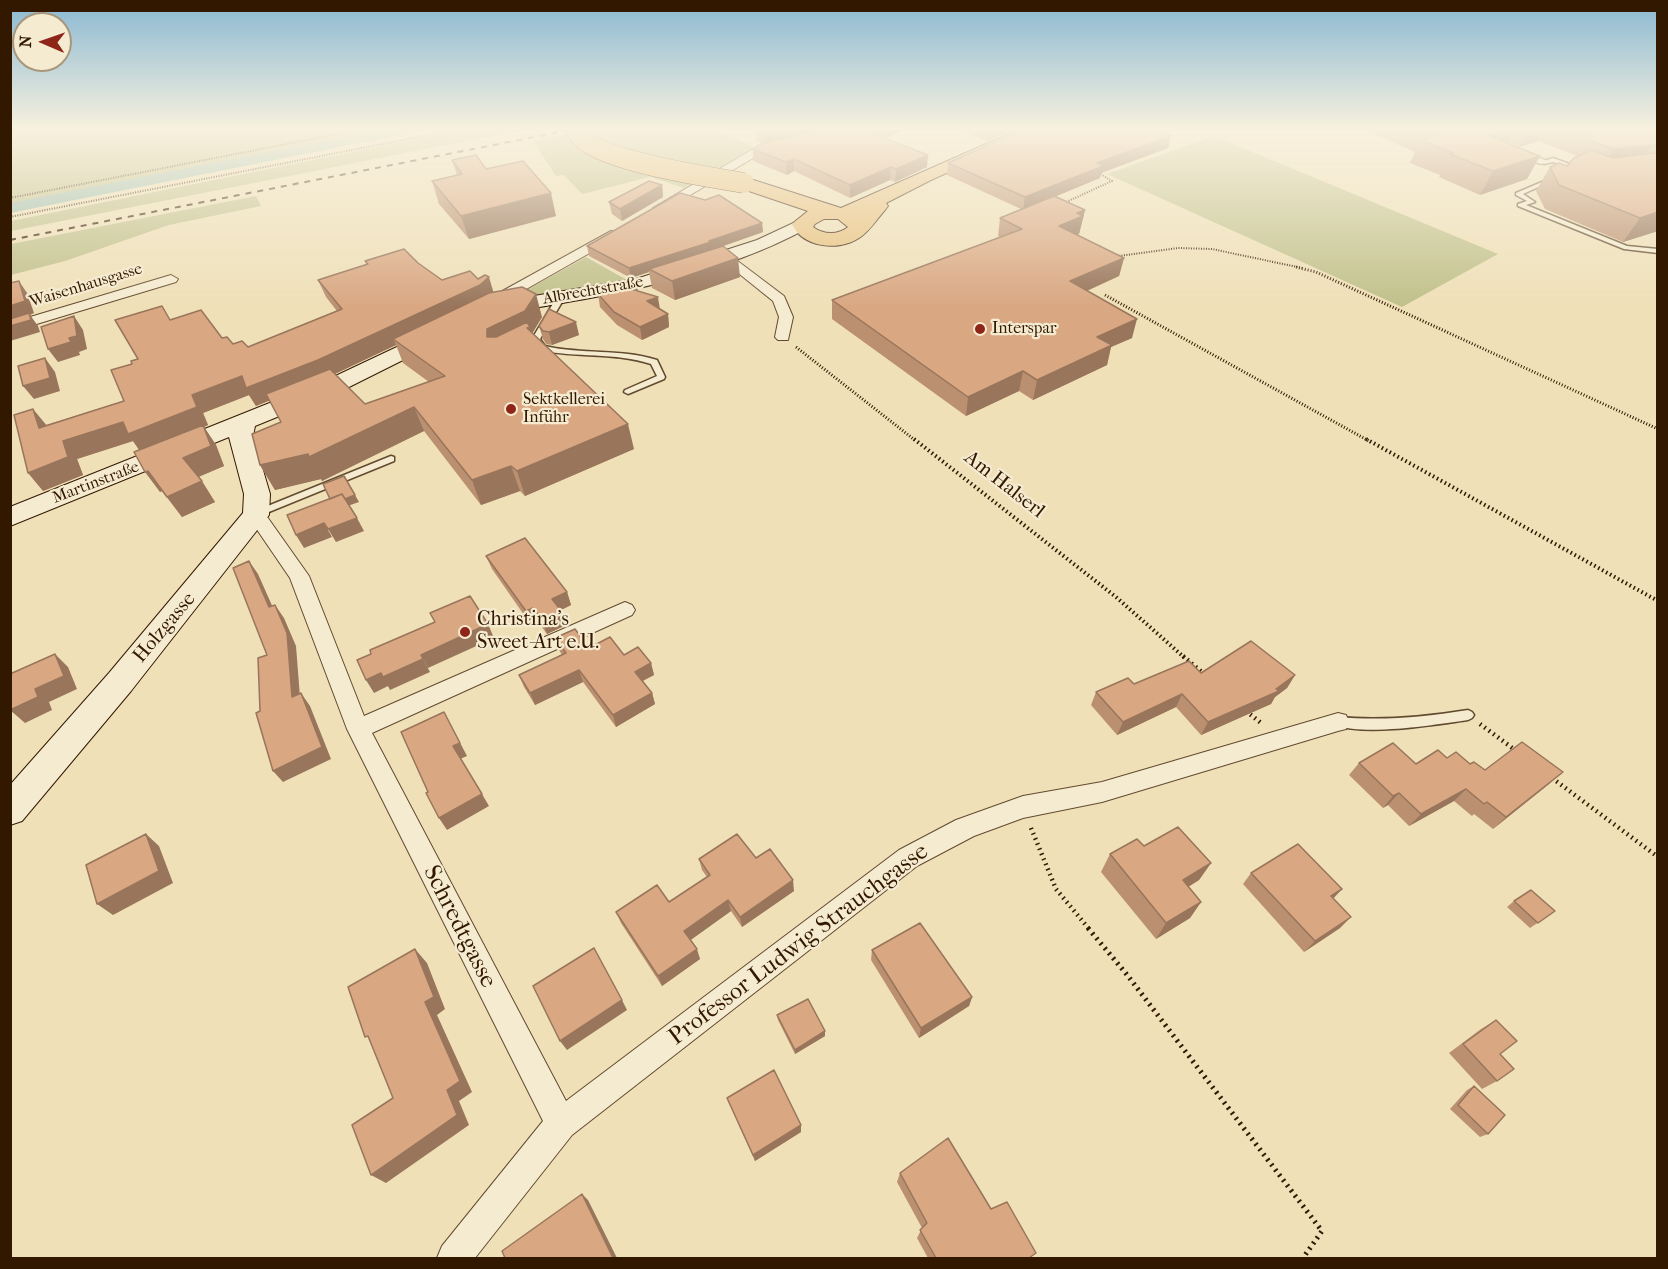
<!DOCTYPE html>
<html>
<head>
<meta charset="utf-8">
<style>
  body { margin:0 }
  #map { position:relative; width:1668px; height:1269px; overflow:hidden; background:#efe0b8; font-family:"IM FELL French Canon",serif }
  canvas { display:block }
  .frame { position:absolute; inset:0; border:12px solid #331800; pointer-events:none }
  .north { position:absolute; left:12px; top:12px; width:60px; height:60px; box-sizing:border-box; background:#f5ebd1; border:2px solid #a7977d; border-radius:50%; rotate:272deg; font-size:16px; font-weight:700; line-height:24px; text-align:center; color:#331800 }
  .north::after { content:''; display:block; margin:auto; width:21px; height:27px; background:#8f2418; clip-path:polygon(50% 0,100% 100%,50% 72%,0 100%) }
</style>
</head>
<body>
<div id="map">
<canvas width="1668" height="1269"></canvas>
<div class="frame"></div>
<div class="north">N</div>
</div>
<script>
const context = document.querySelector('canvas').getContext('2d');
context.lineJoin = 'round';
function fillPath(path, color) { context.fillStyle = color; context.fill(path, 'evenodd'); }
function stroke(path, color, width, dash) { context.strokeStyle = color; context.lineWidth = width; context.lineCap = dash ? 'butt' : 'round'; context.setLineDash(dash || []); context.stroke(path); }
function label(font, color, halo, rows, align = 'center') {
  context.font = font + ' "IM FELL French Canon",serif'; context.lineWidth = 4.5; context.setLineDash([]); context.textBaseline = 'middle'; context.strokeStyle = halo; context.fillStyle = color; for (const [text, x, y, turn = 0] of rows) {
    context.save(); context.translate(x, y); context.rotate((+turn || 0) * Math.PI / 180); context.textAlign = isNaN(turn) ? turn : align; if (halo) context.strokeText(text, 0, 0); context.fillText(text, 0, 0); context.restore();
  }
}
fillPath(new Path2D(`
  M 11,129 L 390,129 L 11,207 Z
  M 466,129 L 527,129 L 11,231 L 11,221 Z
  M 587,129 L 715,129 L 754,147 L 684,188 L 650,177 L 582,194 L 564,175 L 556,176 L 533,141 Z
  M 1214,136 L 1498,254 L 1402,307 L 1107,174 Z
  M 256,196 L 261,206 L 169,225 L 65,261 L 11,275 L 11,244 Z
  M 586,257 L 627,280 L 502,304 Z`), '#c0c08a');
fillPath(new Path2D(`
  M 386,129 L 417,129 L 410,133 L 10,213 L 10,203 Z`), '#9abdb0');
const lane = new Path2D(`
  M 1553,158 L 1580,168 L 1581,169 L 1578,171 L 1553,162 L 1544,164 L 1541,162 Z
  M 1549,179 L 1554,180 L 1523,194 L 1535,202 L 1526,205 L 1627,246 L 1658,249 L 1658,253 L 1624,249 L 1518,206 L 1518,204 L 1527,201 L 1516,195 L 1516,193 Z
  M 558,295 L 565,297 L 540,339 L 545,346 C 583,355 618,348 657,360 L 665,377 L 664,379 L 628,394 L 624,392 L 625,390 L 657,376 L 651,364 C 615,352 576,358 539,350 L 532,339 Z
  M 391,456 L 394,457 L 394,461 L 259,516 L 256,517 L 251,514 L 253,512 Z
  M 1468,710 L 1472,712 L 1474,715 L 1472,718 L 1468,720 C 1432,725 1368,736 1334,725 L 1332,722 L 1334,719 L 1338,717 C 1382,721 1425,717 1468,710 Z`);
const street = new Path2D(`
  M 1457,129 L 1473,129 L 1550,162 L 1540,164 Z
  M 780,144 L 784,145 L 784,149 L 760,154 L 663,211 L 659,212 L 653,208 L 753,149 Z
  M 611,231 L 616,232 L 616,238 L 507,300 L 501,306 L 491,306 L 489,303 L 497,294 Z
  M 727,253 L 784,296 L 793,317 L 788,340 L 778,340 L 775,337 L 779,317 L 773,301 L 722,260 L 722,254 Z
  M 171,275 L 178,279 L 176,282 L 10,332 L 10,323 Z
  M 256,509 L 263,511 L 309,576 L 364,716 L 618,605 L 625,602 L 632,605 L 635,610 L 632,615 L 372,733 L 566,1101 L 899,850 L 956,820 L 1023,796 L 1102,782 L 1338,713 L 1346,715 L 1349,722 L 1346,729 L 1338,731 L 1102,802 L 1023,818 L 974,836 L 917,866 L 572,1135 L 475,1258 L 437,1258 L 442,1246 L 543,1121 L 347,729 L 290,578 L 247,515 L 249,511 Z`);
const secondary = new Path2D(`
  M 802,219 L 811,224 L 808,228 C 711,280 605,296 498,314 L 491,312 L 488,308 L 491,304 L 498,302 L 636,279 L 757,240 Z
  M 435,329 L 443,330 L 446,335 L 443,340 L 343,390 L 255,426 L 253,436 L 270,494 L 269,515 L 131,691 L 22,821 L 10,825 L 10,785 L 109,673 L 243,513 L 244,494 L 229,437 L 10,526 L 10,507 L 327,380 Z`);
const primary = new Path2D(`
  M 1020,129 L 1044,129 L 931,180 L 886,203 L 888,206 L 885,210 C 877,219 869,232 859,238 C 838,252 802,247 792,224 L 808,211 L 737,187 L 735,183 L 744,177 L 841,208 ZM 824,219 L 838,219 L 848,227 C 838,235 824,235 813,227 L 815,224 Z`);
stroke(lane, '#624a2e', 3);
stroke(street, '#624a2e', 2);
stroke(secondary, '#331800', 2);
stroke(primary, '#331800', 2);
stroke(new Path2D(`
  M 10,198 L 364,129
  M 1064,203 L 1112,181 L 1097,172
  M 10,217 L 459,129
  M 1119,256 L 1178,248 L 1212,249 L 1302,268`), '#331800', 2, [1, 1.5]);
stroke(new Path2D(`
  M 1296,267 L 1316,272 L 1658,429
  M 1105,295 L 1369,441
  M 796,347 L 916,441`), '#331800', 3, [1, 2]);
stroke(new Path2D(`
  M 914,439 L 1116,597 L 1185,658
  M 1366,439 L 1658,601`), '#331800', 4, [1.5, 3]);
stroke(new Path2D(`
  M 1183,656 L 1204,674
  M 1246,711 L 1261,723
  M 1480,724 L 1515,750
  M 1552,778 L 1658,857
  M 1031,828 L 1056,889 L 1089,929`), '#331800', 4.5, [1.5, 4]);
stroke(new Path2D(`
  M 1088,928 L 1128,976 L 1322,1231 L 1303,1258`), '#331800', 5, [2, 4.5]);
fillPath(lane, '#f5ebd1');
fillPath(street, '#f5ebd1');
fillPath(secondary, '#f5ebd1');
fillPath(primary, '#e8c07c');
stroke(new Path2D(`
  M 10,240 L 575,129`), '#331800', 2, [6, 6]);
const primaryBridge = new Path2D(`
  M 576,129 C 584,160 712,177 744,183`);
stroke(primaryBridge, '#331800', 21, []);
stroke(primaryBridge, '#e8c07c', 20);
fillPath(new Path2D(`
  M 756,129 L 906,129 L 885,138 L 927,167 L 895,182 L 890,180 L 850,198 L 794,171 L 787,175 L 753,161 L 753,149 L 763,144 L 756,141 Z
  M 956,129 L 1013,129 L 987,141 Z
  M 1368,129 L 1658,129 L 1658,231 L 1623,242 L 1545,209 L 1536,191 L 1550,167 L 1567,166 L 1578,156 L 1538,141 L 1520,147 L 1509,142 L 1508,144 L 1527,179 L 1480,195 L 1439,177 L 1440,175 L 1410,163 L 1415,152 L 1367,131 Z
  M 1168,148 L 1101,173 L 1100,178 L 1056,196 L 1085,210 L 1079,234 L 1077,235 L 1124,258 L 1119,276 L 1087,291 L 1132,338 L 1111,347 L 1107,365 L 1033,400 L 1019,391 L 966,416 L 832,319 L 832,300 L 1000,237 L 998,236 L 1000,218 L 1021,209 L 947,175 L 948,163 Z
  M 452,160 L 486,169 L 556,216 L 469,239 L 439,204 L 432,181 L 457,175 Z
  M 662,185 L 663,197 L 622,221 L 612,214 L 609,202 Z
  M 762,223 L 763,232 L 723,246 L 740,277 L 675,300 L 652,288 L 649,272 L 631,278 L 589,256 L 587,246 Z
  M 365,261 L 418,263 L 442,280 L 478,279 L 493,292 L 542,317 L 532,333 L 634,449 L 525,496 L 520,491 L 481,505 L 424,431 L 322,481 L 321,479 L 275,490 L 260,465 L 281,422 L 270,400 L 256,406 L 249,395 L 203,413 L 208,425 L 204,427 L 216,445 L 224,466 L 198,477 L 215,502 L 182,517 L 162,491 L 160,492 L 139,450 L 133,441 L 77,459 L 83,475 L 43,491 L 46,425 L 124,401 L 132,364 L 138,359 L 170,320 L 222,338 L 233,344 L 248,347 L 337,311 L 326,297 L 318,280 L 367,265 ZM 396,345 L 403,363 L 429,382 L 365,404 L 335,374 Z
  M 598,294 L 659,309 L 668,314 L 669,327 L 642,340 L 617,325 L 600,307 Z
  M 539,326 L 579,335 L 552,345 L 546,344 L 543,339 Z
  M 486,556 L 567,592 L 571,605 L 561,610 L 566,625 L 547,634 L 538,622 L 531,625 L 492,569 Z
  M 555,638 L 589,648 L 624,655 L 651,663 L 654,675 L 643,681 L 652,693 L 655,704 L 616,727 L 583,682 L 535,705 L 524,687 L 519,675 L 562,655 L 559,650 Z
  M 1295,675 L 1287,688 L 1275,697 L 1271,704 L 1201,735 L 1176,707 L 1117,735 L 1091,705 L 1096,692 L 1134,684 Z
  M 1359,763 L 1416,764 L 1470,764 L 1485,770 L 1549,784 L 1493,829 L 1474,814 L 1472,816 L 1454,801 L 1409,826 L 1388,805 L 1383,808 L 1349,775 Z
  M 1144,846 L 1211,863 L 1199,880 L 1188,887 L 1201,902 L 1190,918 L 1156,939 L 1101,872 L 1110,854 Z
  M 756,858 L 794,891 L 742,927 L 731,911 L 690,940 L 700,959 L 662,986 L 621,923 L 616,912 L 669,902 L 707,877 L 702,870 L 699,859 Z
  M 1251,873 L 1342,889 L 1333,898 L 1340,928 L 1304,952 L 1243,884 Z
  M 1514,901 L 1555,911 L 1530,928 L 1507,907 Z
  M 872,950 L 972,997 L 969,1006 L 919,1038 L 871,960 Z
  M 777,1015 L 825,1036 L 795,1054 L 778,1020 Z
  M 1496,1020 L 1500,1054 L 1497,1081 L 1482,1089 L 1449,1053 L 1481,1029 Z
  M 1474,1086 L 1488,1134 L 1480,1137 L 1450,1109 L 1467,1090 Z
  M 727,1098 L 801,1125 L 801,1132 L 755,1161 L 730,1105 Z
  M 900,1173 L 991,1209 L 1030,1258 L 928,1258 L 917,1238 L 922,1228 L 897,1182 Z`), '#bb9070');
fillPath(new Path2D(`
  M 777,129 L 831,129 L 764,144 L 764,132 Z
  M 879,129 L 906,129 L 870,145 L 871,133 Z
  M 989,129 L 1013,129 L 987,141 Z
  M 1513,129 L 1516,129 L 1504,151 L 1489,136 Z
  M 1529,129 L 1545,129 L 1538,141 L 1520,147 Z
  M 1171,136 L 1168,148 L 1101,173 L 1100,178 L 1023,210 L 1025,197 L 1097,163 Z
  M 1652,145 L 1638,168 L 1599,173 L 1613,149 Z
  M 928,155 L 927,167 L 895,182 L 896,169 Z
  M 1540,156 L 1527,179 L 1480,195 L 1493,171 Z
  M 794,159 L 794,171 L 787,175 L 786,162 Z
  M 891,167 L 890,180 L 850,198 L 850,185 Z
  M 662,185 L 663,197 L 622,221 L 620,209 Z
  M 551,193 L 556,216 L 469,239 L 461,216 Z
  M 1085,210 L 1079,234 L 1056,244 L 1059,226 L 1077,213 Z
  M 1658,212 L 1658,231 L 1623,242 L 1640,218 Z
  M 762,223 L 763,232 L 712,250 L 649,269 L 649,272 L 631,278 L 629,268 Z
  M 738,258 L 740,277 L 675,300 L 672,281 Z
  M 1124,258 L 1119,276 L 1066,300 L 1070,281 Z
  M 489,277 L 494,294 L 393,339 L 396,345 L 326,378 L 256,406 L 249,395 L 203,413 L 208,425 L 204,427 L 216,445 L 224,466 L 196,478 L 183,458 L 141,452 L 133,441 L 77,459 L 83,475 L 43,491 L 28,473 L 63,441 L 192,395 Z
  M 19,281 L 27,293 L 34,313 L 30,315 L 38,326 L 40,332 L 10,341 L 10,306 Z
  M 536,294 L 542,317 L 532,334 L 495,353 L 487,337 L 487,329 Z
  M 658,297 L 660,310 L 647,301 Z
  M 668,314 L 669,327 L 642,340 L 640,327 Z
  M 74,316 L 83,330 L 87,349 L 79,352 L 80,355 L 58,362 L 48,349 L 69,338 Z
  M 1137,319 L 1132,338 L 1111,347 L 1107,365 L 1033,400 L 1037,380 L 1097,337 Z
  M 576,322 L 579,335 L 552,345 L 549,332 Z
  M 45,358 L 55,372 L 60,391 L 34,399 L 23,386 Z
  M 1023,371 L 1019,391 L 966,416 L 968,397 Z
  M 414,407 L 424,431 L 322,481 L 321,479 L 275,490 L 260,465 Z
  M 33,409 L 48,427 L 39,428 Z
  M 628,424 L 634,449 L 525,496 L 517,471 Z
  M 511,466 L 520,491 L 481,505 L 472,480 Z
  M 148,471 L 162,491 L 160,492 L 145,472 Z
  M 202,481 L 215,502 L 182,517 L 167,497 Z
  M 355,495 L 359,502 L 336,510 L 332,503 Z
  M 357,518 L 364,531 L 336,542 L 328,529 Z
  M 324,523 L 332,537 L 304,548 L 296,535 Z
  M 249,561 L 258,574 L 278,619 L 269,607 Z
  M 567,592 L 571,605 L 557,612 L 552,599 Z
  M 275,605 L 284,618 L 296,646 L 301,710 L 292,697 Z
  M 533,608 L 538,622 L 531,625 L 526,611 Z
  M 562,612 L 566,625 L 547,634 L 542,620 Z
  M 488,624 L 494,638 L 428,668 L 421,655 Z
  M 55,654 L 68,667 L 77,689 L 49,702 L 52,710 L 25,723 L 10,710 L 35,689 Z
  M 423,659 L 430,672 L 390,690 L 388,686 L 374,693 L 366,680 L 381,673 Z
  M 651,663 L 654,675 L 638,683 L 635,672 Z
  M 579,670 L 583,682 L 535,705 L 530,693 Z
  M 1295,675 L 1287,688 L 1275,697 L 1271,704 L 1201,735 L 1208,722 L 1276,689 Z
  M 301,693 L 310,706 L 331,759 L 283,782 L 273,771 Z
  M 652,693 L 655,704 L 616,727 L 613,715 Z
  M 1182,694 L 1176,707 L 1117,735 L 1123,722 Z
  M 444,712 L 467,756 L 460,759 L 453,746 Z
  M 1563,772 L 1549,784 L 1493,829 L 1506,817 Z
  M 1466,789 L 1454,801 L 1409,826 L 1421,814 Z
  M 1399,793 L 1388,805 L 1383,808 L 1393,796 Z
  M 482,794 L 489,806 L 447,830 L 439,818 Z
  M 146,834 L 159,846 L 173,883 L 113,915 L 97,904 Z
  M 1211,863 L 1199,880 L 1172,897 L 1183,880 Z
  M 793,880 L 794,891 L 742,927 L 740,917 Z
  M 1342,889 L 1332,900 L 1331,896 Z
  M 728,900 L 731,911 L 688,942 L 684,931 Z
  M 1201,902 L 1190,918 L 1156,939 L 1166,923 Z
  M 1351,917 L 1340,928 L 1304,952 L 1315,941 Z
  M 415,949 L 427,963 L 445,1009 L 437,1015 L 472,1092 L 459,1101 L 469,1125 L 386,1183 L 371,1175 L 447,1090 L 425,1002 Z
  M 697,949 L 700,959 L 662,986 L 658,976 Z
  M 972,997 L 969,1006 L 919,1038 L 921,1028 Z
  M 622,1000 L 627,1010 L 567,1050 L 560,1041 Z
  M 825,1031 L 825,1036 L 795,1054 L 795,1050 Z
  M 801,1125 L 801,1132 L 755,1161 L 753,1155 Z
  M 582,1194 L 588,1200 L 617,1258 L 613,1258 Z`), '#98755b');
const building = new Path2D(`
  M 757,129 L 777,129 L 764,132 Z
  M 823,129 L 879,129 L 871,133 L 928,155 L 896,169 L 891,167 L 850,185 L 794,159 L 786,162 L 753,149 L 761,144 Z
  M 1024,129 L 1157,129 L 1171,136 L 1097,163 L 1103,166 L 1025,197 L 948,163 Z
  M 1426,129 L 1513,129 L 1489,136 L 1540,156 L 1493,171 L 1450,154 L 1453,153 L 1421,140 L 1439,135 Z
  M 1580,129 L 1658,129 L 1658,146 L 1652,145 L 1613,149 L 1588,140 L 1593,134 Z
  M 1592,150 L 1613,158 L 1653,153 L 1658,154 L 1658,212 L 1640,218 L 1559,185 L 1550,167 L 1559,163 L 1567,166 L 1574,158 Z
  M 476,155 L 486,169 L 523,161 L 551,193 L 461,216 L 432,181 L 462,174 L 452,160 Z
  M 649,181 L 662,185 L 620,209 L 609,202 Z
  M 680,193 L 705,200 L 719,195 L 762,223 L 709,241 L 711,242 L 629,268 L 587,246 Z
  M 1054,196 L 1085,210 L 1077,213 L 1083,216 L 1059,226 L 1124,258 L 1070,281 L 1137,319 L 1097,337 L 1112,345 L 1037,380 L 1023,371 L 968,397 L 832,300 L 1022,229 L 1000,218 Z
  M 723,246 L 738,258 L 672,281 L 649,269 Z
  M 404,249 L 418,263 L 442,280 L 470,271 L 478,279 L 485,275 L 489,277 L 480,285 L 318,360 L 246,388 L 242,376 L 192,395 L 197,407 L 128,434 L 123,422 L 63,441 L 68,457 L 28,473 L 14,415 L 33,409 L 39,428 L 124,401 L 111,370 L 132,364 L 131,361 L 138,359 L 115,320 L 162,306 L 170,320 L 201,310 L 222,338 L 227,337 L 233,344 L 242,341 L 248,347 L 342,309 L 318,280 L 368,264 L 365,261 Z
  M 19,281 L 25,301 L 10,306 L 10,283 Z
  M 621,286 L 658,297 L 647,301 L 668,314 L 640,327 L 614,312 L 598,294 Z
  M 522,287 L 536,294 L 525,311 L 487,329 L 487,337 L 496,337 L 527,322 L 530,327 L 527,328 L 628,424 L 517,471 L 511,466 L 472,480 L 414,407 L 309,457 L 308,454 L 260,465 L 252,434 L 281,422 L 266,394 L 330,369 L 365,404 L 445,376 L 393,339 L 489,293 Z
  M 549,309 L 576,322 L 549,332 L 543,331 L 539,326 Z
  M 29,313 L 31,320 L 10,326 L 10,319 Z
  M 74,316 L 77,336 L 69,338 L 71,342 L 48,349 L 41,327 Z
  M 45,358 L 50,378 L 23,386 L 18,366 Z
  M 203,425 L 211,446 L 183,458 L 202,481 L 167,497 L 148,471 L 145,472 L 134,452 Z
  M 344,476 L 355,495 L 345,499 L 342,494 L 330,499 L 323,484 Z
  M 342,494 L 357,518 L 328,529 L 324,523 L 296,535 L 287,515 Z
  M 525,538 L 567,592 L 552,599 L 562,612 L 542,620 L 533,608 L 526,611 L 486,556 Z
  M 249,561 L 269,607 L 275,605 L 287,633 L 292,697 L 301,693 L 322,747 L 273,771 L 256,713 L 260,711 L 258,658 L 267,655 L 233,568 Z
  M 470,596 L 488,624 L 421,655 L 423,659 L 383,677 L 381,673 L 366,680 L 357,660 L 371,654 L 370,650 L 435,622 L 430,613 Z
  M 575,629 L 589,648 L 610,637 L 624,655 L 638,647 L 651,663 L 635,672 L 652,693 L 613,715 L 579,670 L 530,693 L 519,675 L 566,653 L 555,638 Z
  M 1251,641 L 1295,675 L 1276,689 L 1279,691 L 1208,722 L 1182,694 L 1123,722 L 1096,692 L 1128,678 L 1134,684 L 1189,661 L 1201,673 Z
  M 55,654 L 64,676 L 35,689 L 38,697 L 10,710 L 10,674 Z
  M 444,712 L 460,743 L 453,746 L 482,794 L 439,818 L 426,793 L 428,792 L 401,732 Z
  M 1522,742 L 1563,772 L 1506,817 L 1487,802 L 1484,804 L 1466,789 L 1421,814 L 1399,793 L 1393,796 L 1359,763 L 1393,743 L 1416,764 L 1438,750 L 1447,758 L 1456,752 L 1470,764 L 1474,762 L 1485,770 Z
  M 1178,827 L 1211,863 L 1183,880 L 1201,902 L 1166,923 L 1110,854 L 1137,839 L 1144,846 Z
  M 146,834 L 159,871 L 97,904 L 86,865 Z
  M 737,834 L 756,858 L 770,849 L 793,880 L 740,917 L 728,900 L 684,931 L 697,949 L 658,976 L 616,912 L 657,885 L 669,902 L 710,875 L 699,859 Z
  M 1298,844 L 1342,889 L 1331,896 L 1351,917 L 1315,941 L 1251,873 Z
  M 1531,890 L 1555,911 L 1538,923 L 1514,901 Z
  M 920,923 L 972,997 L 921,1028 L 872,950 Z
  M 594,948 L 622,1000 L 560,1041 L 533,986 Z
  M 415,949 L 434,997 L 425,1002 L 460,1081 L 447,1090 L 457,1115 L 371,1175 L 352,1125 L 393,1098 L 368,1036 L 365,1037 L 348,987 Z
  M 808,999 L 825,1031 L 795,1050 L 777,1015 Z
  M 1496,1020 L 1517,1041 L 1500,1054 L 1514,1069 L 1497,1081 L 1463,1044 Z
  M 774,1070 L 801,1125 L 753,1155 L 727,1098 Z
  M 1474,1086 L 1505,1115 L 1488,1134 L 1458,1105 Z
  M 948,1138 L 991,1209 L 1007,1202 L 1036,1253 L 1029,1258 L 936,1258 L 920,1230 L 927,1223 L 900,1173 Z
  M 582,1194 L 613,1258 L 505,1258 L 502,1251 Z`);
fillPath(building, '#d9a782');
stroke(building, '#98755b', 1.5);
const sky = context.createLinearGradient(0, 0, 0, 307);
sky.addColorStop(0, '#89b8d2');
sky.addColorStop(0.42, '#f8f1df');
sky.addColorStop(1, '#f8f1df00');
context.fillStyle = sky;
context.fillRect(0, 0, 1668, 307);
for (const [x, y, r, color] of [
  [980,329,6,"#8f2418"],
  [511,409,6,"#8f2418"],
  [465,632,6,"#8f2418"]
]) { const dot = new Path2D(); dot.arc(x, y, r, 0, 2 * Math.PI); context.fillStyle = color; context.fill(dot); stroke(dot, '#f5ebd1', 2); }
label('16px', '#331800', '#f5ebd1', [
  ["Waisenhausgasse",86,286,-17],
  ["Albrechtstraße",593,291,-10],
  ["Martinstraße",96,483,-21]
]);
label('16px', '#331800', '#f5ebd1', [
  ["Interspar",992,329],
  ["Sektkellerei",523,400],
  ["Inführ",523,418]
], 'left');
label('20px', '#331800', '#f5ebd1', [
  ["Am Halserl",1004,485,38],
  ["Holzgasse",165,628,-50]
]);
label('20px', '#331800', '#f5ebd1', [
  ["Christina's",477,620],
  ["Sweet-Art e.U.",477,643]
], 'left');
label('24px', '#331800', '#f5ebd1', [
  ["Schredtgasse",459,927,63],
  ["Professor Ludwig Strauchgasse",799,945,-37]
]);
</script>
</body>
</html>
